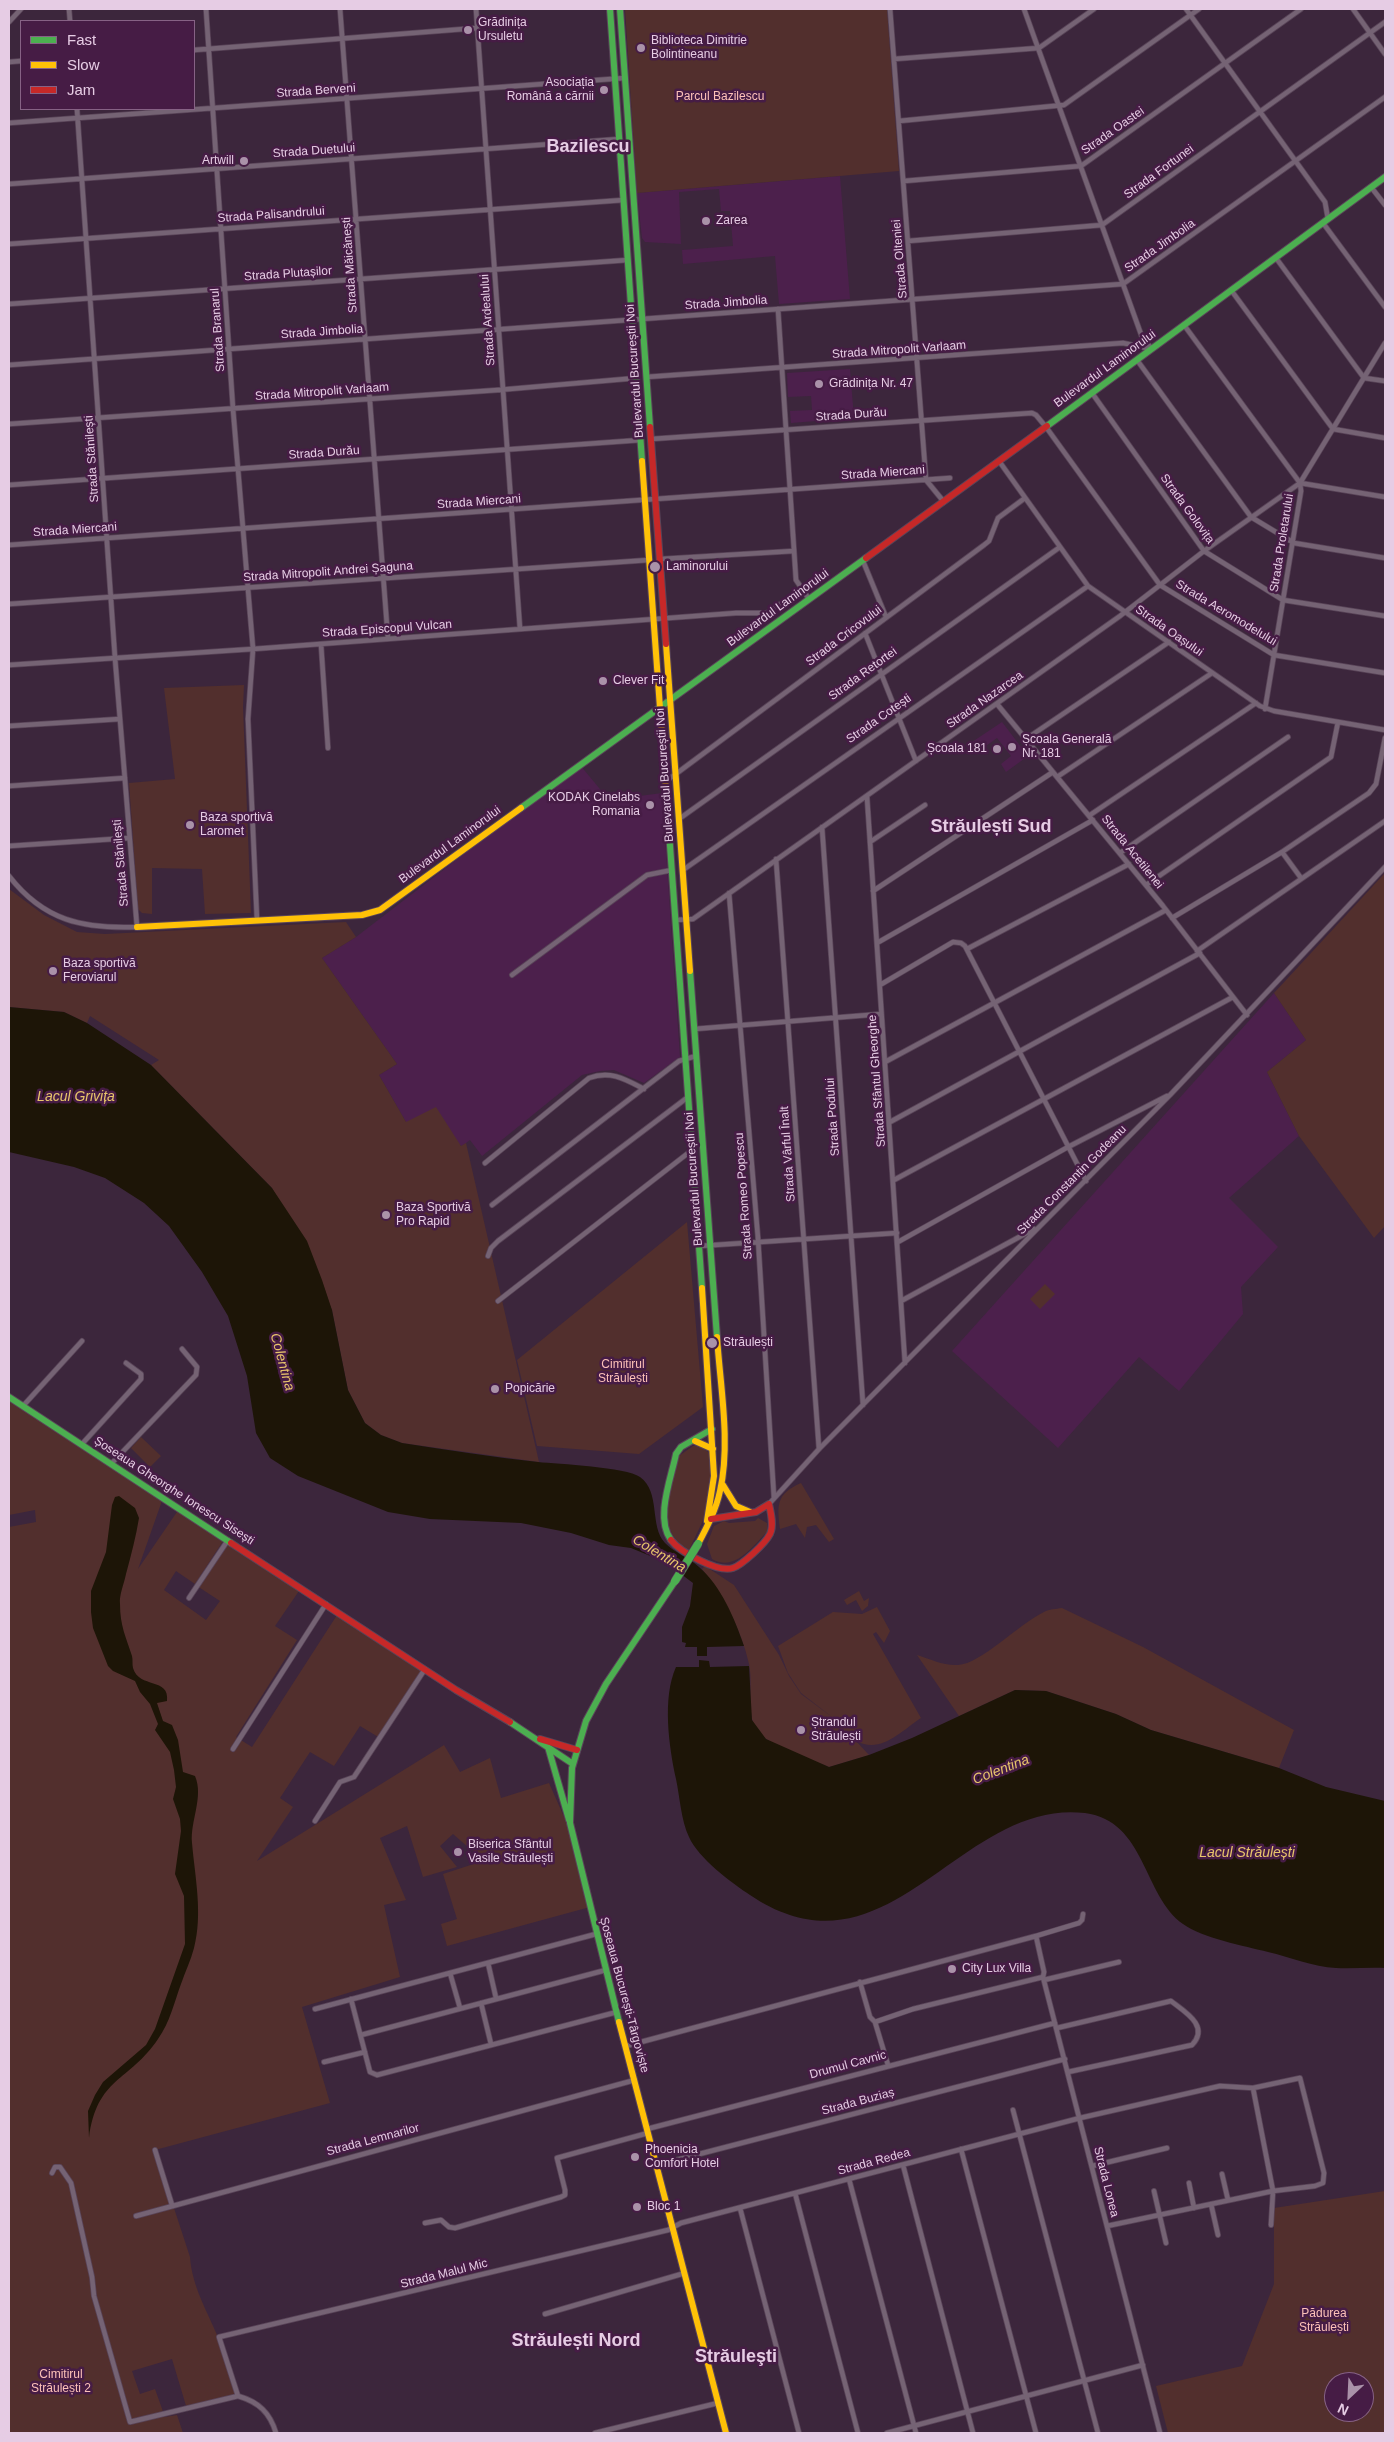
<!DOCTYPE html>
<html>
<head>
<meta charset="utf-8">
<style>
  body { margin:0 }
  #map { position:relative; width:1394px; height:2442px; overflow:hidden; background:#3c263c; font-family:Arial,sans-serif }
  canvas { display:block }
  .frame { position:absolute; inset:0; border:10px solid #e6cce4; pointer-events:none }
  .legend { position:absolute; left:20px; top:20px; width:175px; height:90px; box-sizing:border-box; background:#461c45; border:1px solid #866285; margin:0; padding:6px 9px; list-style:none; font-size:15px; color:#e6cce4 }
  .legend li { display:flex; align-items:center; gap:10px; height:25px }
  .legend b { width:25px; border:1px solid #866285 }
  .north { position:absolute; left:1324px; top:2372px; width:50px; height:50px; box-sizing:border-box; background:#461c45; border:1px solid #866285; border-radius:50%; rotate:205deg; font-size:14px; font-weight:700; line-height:20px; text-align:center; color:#e6cce4 }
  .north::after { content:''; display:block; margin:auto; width:18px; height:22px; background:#aa92a9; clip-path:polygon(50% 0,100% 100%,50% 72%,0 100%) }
</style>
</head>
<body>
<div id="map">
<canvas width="1394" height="2442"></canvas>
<div class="frame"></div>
<ul class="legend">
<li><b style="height:6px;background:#4caf50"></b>Fast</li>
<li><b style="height:6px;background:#ffc107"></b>Slow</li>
<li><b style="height:6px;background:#c62828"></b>Jam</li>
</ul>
<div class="north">N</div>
</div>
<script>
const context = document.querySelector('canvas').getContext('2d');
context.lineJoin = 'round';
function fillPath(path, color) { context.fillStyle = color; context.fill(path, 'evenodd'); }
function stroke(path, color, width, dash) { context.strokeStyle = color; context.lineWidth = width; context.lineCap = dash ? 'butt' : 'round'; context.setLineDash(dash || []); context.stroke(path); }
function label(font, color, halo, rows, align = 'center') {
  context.font = font + ' Arial,sans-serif'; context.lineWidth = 5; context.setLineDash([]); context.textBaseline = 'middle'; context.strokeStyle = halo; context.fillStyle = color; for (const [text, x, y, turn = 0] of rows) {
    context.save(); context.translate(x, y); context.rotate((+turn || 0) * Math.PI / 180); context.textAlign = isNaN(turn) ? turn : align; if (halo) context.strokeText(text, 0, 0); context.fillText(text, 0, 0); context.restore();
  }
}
fillPath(new Path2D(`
  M 840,176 L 850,299 L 779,304 L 775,256 L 683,264 L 682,250 L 733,246 L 730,211 L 721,211 L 719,189 L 679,192 L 681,244 L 645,242 L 642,238 L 637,193 Z
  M 850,369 L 854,418 L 791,423 L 790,411 L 812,410 L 811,396 L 788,397 L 787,373 Z
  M 1002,722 L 1028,756 L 1006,772 L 1001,764 L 1011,756 L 997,738 L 979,751 L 972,742 Z
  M 580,765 L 609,800 L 662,793 L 680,1057 L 644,1083 L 614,1070 L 600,1071 L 582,1075 L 482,1156 L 470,1140 L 462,1146 L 406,1122 L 379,1075 L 397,1064 L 322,958 L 356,937 Z
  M 1274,993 L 1306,1040 L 1267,1072 L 1299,1136 L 1229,1198 L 1278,1247 L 1241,1287 L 1243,1314 L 1179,1391 L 1139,1357 L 1058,1448 L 952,1351 Z`), '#4c204c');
fillPath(new Path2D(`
  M 625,9 L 887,9 L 899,171 L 637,193 Z
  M 244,685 L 243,707 L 251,913 L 205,914 L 202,869 L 152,868 L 152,914 L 142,913 L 138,909 L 129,783 L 175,779 L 164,688 Z
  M 1385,873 L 1385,1226 L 1374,1238 L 1299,1136 L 1267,1072 L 1306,1040 L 1274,993 Z
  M 9,889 L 44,915 L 77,932 L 105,934 L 346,922 L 356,937 L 322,958 L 397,1064 L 379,1075 L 406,1122 L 436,1107 L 461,1146 L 466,1143 L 539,1462 L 402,1443 L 381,1435 L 365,1423 L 348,1390 L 332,1310 L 272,1188 L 151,1065 L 159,1060 L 90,1016 L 87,1023 L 64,1012 L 9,1007 Z
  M 687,1222 L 703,1407 L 639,1454 L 537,1446 L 517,1360 Z
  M 1045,1284 L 1055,1294 L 1040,1309 L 1030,1299 Z
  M 9,1397 L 163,1498 L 138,1569 L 179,1509 L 225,1538 L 195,1584 L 176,1571 L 164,1590 L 206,1620 L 220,1601 L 197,1586 L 228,1540 L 301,1588 L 275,1626 L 297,1640 L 236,1737 L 252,1747 L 339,1612 L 425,1669 L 380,1738 L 360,1726 L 334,1766 L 310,1752 L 280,1798 L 293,1807 L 257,1861 L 444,1745 L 460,1772 L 490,1758 L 501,1798 L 549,1783 L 573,1837 L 590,1907 L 447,1946 L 441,1924 L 457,1919 L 443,1874 L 489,1859 L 469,1848 L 453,1834 L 440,1846 L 457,1867 L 423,1877 L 407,1826 L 380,1838 L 406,1900 L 384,1905 L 400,1977 L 302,2007 L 330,2103 L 155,2150 L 190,2257 C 192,2286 207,2311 218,2337 C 227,2356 232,2377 238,2396 L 187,2409 L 172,2359 L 132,2371 L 140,2394 L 155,2389 L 165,2417 L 177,2415 L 183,2433 L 9,2433 L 9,1527 L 36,1522 L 35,1510 L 9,1515 Z
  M 141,1437 L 161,1456 L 150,1467 L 131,1448 Z
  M 693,1446 L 700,1446 L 708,1452 L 712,1465 L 707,1512 L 689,1550 C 652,1528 672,1491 679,1456 Z
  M 801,1483 L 834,1539 L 829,1542 L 816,1525 L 807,1527 L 805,1538 L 796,1524 L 780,1529 C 777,1505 776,1494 801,1483 Z
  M 758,1518 L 767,1523 L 767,1532 C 752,1547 735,1572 712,1559 L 707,1544 L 714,1526 L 724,1521 L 729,1523 L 755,1521 Z
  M 705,1566 L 734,1585 L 779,1655 L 789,1676 L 801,1694 L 836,1720 L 801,1693 L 788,1673 L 778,1646 L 833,1612 L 862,1614 L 877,1607 L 890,1631 L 884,1643 L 876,1632 L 873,1634 L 921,1718 C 900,1732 881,1754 856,1741 L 869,1755 L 829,1767 C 812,1760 772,1746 760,1734 C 744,1717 754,1686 749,1664 C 741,1628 724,1599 702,1569 Z
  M 859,1591 L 864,1601 L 869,1598 L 868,1606 L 862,1611 L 856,1600 L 847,1605 L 844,1600 Z
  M 1062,1608 L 1143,1647 L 1294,1730 L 1279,1768 L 1151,1730 L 1116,1714 L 1046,1691 L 1015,1690 L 959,1716 L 917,1655 C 930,1659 944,1666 958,1665 C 981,1664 1020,1623 1044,1612 C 1049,1609 1056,1609 1062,1608 Z
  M 1385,2191 L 1385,2433 L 1168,2433 L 1156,2386 L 1242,2366 L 1274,2284 L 1274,2208 ZM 1334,2382 L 1364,2382 L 1364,2412 L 1334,2412 Z`), '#522f2d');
fillPath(new Path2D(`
  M 9,1007 L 64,1012 L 87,1023 L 151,1065 L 272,1188 L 307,1241 L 322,1280 L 332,1310 L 348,1390 L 365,1423 L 381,1435 L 402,1443 C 448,1450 493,1457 538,1462 C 558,1464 626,1467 640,1477 C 661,1492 649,1526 665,1543 C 675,1553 689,1558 699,1567 C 721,1586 735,1619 744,1646 L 707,1647 L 707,1656 L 697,1656 L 697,1647 L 685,1647 L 686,1643 L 682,1642 L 682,1627 L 690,1606 L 693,1583 L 665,1562 L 631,1548 L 609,1545 L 571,1533 L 521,1523 L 430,1519 L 388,1512 L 298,1476 L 270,1458 L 256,1433 L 247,1376 L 228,1316 L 202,1272 L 169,1226 L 144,1203 L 105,1178 L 74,1167 L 9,1152 Z
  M 119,1496 L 135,1508 L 139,1518 C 136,1537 131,1555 126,1574 C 124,1584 119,1595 120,1604 C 120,1626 126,1637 132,1656 C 133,1660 132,1664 133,1668 C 139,1689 170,1677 167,1701 L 157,1703 L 163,1721 L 172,1725 L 178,1740 L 183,1772 L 195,1776 C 204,1797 190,1821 192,1843 C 195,1877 203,1914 194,1948 C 191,1960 185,1972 181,1984 C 174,2003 170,2022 158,2039 C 129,2082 97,2077 89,2138 L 88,2111 L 95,2095 L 103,2082 L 146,2045 L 155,2029 L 185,1944 L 184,1896 L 175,1874 L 181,1831 L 180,1819 L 173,1799 L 176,1787 L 174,1770 L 170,1752 L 155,1730 L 158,1724 L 150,1704 L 140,1692 L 135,1681 L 113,1671 L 108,1666 L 93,1628 L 91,1612 L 91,1591 L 106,1552 L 112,1505 L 115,1497 Z
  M 699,1660 L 709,1661 L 710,1667 L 749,1666 L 752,1720 L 766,1739 L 829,1767 L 869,1755 L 912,1738 L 1015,1690 L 1046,1691 L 1116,1714 L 1151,1730 L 1279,1768 L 1326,1787 L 1385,1801 L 1385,1968 C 1369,1967 1352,1969 1336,1968 C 1313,1967 1290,1957 1268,1952 C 1245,1946 1202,1938 1183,1924 C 1143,1896 1146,1821 1085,1813 C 959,1798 888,1988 750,1895 C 732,1883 698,1858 689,1837 C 681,1820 680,1798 676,1779 C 669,1747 662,1698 676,1667 L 699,1667 Z`), '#1d1507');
const street = new Path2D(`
  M 69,9 L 70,21
  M 206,9 L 233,409 L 253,649 L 248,719 L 257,920
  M 340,9 L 388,639
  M 476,9 L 520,629
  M 890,9 L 926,480 L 944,502
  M 1024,9 L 1142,337 L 1151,348
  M 1186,9 L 1325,202 L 1328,219
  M 1353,9 L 1385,54
  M 9,22 L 21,9
  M 194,50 L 477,28
  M 894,59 L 1039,48 L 1094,9
  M 9,62 L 21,61
  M 899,121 L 1064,105 L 1199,9
  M 9,123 L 625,78
  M 904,181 L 1081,166 L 1301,9
  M 9,184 L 620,139
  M 1371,187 L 1385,205
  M 1323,223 L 1385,307
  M 908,241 L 1102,225 L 1385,22
  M 9,244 L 624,200
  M 1276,258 L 1364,378 L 1385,381
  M 1231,290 L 1333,429 L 1385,438
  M 9,304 L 628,260
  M 778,309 L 796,580 L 809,599
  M 1184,325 L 1300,483 L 1385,497
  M 1137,360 L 1251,517 L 1294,543 L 1385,558
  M 9,365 L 1123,284 L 1385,97
  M 646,377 L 1123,343 L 1151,349
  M 1092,393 L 1204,551 L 1283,600 L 1385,616
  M 9,424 L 498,390 L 637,378
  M 651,439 L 1032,413 L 1036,415 L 1046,427 L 1160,585 L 1274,655 L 1385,673
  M 999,461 L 1088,586 L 1260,706 L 1274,711 L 1385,730
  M 9,485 L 641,440
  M 9,545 L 950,478
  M 661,559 L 794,551
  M 863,561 L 886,617
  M 9,604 L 649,560
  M 865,633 L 916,761
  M 321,644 L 328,748
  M 9,665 L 253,649 L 736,613 L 767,613 L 801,590
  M 997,704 L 1163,906 L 1247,1015
  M 1265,709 L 1301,491 L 1300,483 L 1385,343
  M 9,726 L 120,719
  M 1026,739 L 1169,642
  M 1057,777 L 1212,673
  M 665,782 L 984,545 L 989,541 L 998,518 L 1025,498
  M 9,786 L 125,778
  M 867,797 L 905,1363
  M 1090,815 L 1256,703
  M 679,819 L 1060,547
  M 822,827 L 863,1405
  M 870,842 L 925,805
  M 9,846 L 129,838
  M 1282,852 L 1301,878
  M 1120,853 L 1288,737
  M 776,859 L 819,1449
  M 683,870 L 1088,586
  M 9,876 C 44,921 83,929 137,927 L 115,658 L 77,109
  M 1146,885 L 1331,757 L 1338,722
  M 873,891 L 1053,772
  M 729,893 L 758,1238 L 774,1498
  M 1172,918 L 1282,852 L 1369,793 L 1376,784 L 1385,738
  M 676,920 L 693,919 L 1120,616 L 1204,551 L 1300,483
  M 877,943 L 1093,820
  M 967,949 L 1129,864
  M 1197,951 L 1385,821
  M 512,975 L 647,875 L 672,870
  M 880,985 L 953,942 L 961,943 L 965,946 L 1086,1181
  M 694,1029 L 881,1014
  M 885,1062 L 1166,910
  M 890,1122 L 1200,953
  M 485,1163 L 589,1078 C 610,1070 625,1079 644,1089
  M 894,1180 L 1233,997
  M 492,1205 L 679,1061 L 696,1056
  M 898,1242 L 1068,1147 L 1167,1096
  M 699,1246 L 897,1233
  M 488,1256 L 491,1248 L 498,1241 L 688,1097
  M 498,1301 L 692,1150
  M 901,1301 L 1034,1229
  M 23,1406 L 82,1341
  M 82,1444 L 141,1379 L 141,1374 L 126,1363
  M 111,1464 L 196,1375 L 197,1367 L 182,1349
  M 769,1504 L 819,1449 L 1170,1095 L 1385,867
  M 189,1598 L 228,1540
  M 233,1749 L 326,1604
  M 315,1821 L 340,1782 L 354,1777 L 425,1669
  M 1036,1936 L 1044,1972 L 1043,1977 L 1160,2433
  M 488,1963 L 496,1998
  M 450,1973 L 460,2008
  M 1044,1980 L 1119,1962
  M 860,1982 L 870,2017 L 875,2022 L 888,2065
  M 351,1999 L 370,2072 L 377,2075 L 617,2012
  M 481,2003 L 491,2044
  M 315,2009 L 596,1934
  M 875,2022 L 913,2009 L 1043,1977
  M 1057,2028 L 1171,2001 C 1185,2012 1210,2026 1192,2045 L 1068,2072
  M 361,2035 L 606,1970
  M 626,2046 L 1036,1936 L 1079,1923 L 1082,1920 L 1083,1914
  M 324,2062 L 365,2052
  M 1253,2088 L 1273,2191 L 1271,2225
  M 1013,2110 L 1098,2433
  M 647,2129 L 1055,2023
  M 961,2149 L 1036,2433
  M 155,2150 L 172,2205
  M 657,2165 L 1065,2059
  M 903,2165 L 973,2433
  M 1092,2166 L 1167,2148
  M 52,2173 L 55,2167 L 60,2167 L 71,2183 L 92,2277 L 94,2296 L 130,2422 L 238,2396
  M 1222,2174 L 1228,2200
  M 849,2179 L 916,2433
  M 1189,2183 L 1194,2208
  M 1154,2191 L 1166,2243
  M 795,2193 L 858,2433
  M 1211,2204 L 1218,2235
  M 740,2208 L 799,2433
  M 136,2216 L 635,2080
  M 425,2223 L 441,2220 L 449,2227 L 455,2228 L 561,2197 L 565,2195 L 565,2190 L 557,2158 L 648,2133
  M 545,2314 L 685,2273
  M 238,2396 L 219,2337 L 668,2230 L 681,2223 L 1080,2118 L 1220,2086 L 1253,2088 L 1300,2078 L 1324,2173 L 1323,2183 L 1315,2186 L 1273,2191 L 1107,2226
  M 238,2396 C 259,2402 270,2413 276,2433
  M 595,2433 L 718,2403
  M 887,2433 L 1143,2365`);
const fast = new Path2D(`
  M 610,9 L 642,461
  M 620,9 L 650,427
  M 1047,426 L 1385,177
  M 521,808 L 866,558
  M 668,818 L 702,1288
  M 690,971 L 717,1337
  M 9,1397 L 231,1543
  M 671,1540 C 655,1518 671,1479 676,1454 L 681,1447 L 712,1429
  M 510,1722 L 573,1764
  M 548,1747 L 569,1820
  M 619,2022 L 570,1823 L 572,1768 L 586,1721 L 606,1684 L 675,1581`);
const slow = new Path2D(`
  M 642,461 L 668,818
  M 666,644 L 690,971
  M 137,927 L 362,915 L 380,910 L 521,808
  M 702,1288 L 714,1476 L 707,1521
  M 695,1441 L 713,1449
  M 723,1485 L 736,1506 L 750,1512
  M 698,1544 C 707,1527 716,1510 720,1491 C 731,1443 720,1385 717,1337
  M 619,2022 L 726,2433`);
const jam = new Path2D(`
  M 650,427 L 666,644
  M 866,558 L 1047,426
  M 671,1540 C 680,1552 718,1573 733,1568 C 742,1565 765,1544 770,1534 C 774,1526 771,1513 769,1504 L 756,1512 L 711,1519
  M 231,1543 L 456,1690 L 510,1722
  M 540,1739 L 577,1750`);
stroke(street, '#594458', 6);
stroke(fast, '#594458', 8);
stroke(slow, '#594458', 8);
stroke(jam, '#594458', 8);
stroke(street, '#756374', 4.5);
stroke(fast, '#4caf50', 6);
stroke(slow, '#ffc107', 6);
stroke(jam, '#c62828', 6);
const fastBridge = new Path2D(`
  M 675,1581 L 698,1544`);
stroke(fastBridge, '#594458', 9, []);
stroke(fastBridge, '#4caf50', 8);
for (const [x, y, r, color] of [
  [468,30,5,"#aa92a9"],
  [641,48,5,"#aa92a9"],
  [604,90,5,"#aa92a9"],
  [244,161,5,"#aa92a9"],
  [706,221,5,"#aa92a9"],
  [819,384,5,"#aa92a9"],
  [655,567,6,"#aa92a9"],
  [603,681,5,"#aa92a9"],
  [1012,747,5,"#aa92a9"],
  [997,749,5,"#aa92a9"],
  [650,805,5,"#aa92a9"],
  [190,825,5,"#aa92a9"],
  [53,971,5,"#aa92a9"],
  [386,1215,5,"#aa92a9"],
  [712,1343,6,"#aa92a9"],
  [495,1389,5,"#aa92a9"],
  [801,1730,5,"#aa92a9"],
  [458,1852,5,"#aa92a9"],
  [952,1969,5,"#aa92a9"],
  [635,2157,5,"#aa92a9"],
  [637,2207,5,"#aa92a9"]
]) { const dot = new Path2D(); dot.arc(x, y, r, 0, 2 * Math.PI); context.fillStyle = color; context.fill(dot); stroke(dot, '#461c45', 2); }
label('12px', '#e6cce4', '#461c45', [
  ["Grădinița",478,23],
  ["Ursuletu",478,37],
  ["Biblioteca Dimitrie",651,41],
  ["Bolintineanu",651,55],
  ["Asociația",594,83,"right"],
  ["Română a cărnii",594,97,"right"],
  ["Artwill",234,161,"right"],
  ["Zarea",716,221],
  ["Grădinița Nr. 47",829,384],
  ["Laminorului",666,567],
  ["Clever Fit",613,681],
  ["Școala Generală",1022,740],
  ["Nr. 181",1022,754],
  ["Școala 181",987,749,"right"],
  ["KODAK Cinelabs",640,798,"right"],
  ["Romania",640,812,"right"],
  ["Baza sportivă",200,818],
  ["Laromet",200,832],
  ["Baza sportivă",63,964],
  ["Feroviarul",63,978],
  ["Baza Sportivă",396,1208],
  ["Pro Rapid",396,1222],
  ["Străulești",723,1343],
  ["Popicărie",505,1389],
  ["Ștrandul",811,1723],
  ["Străulești",811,1737],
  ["Biserica Sfântul",468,1845],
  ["Vasile Străulești",468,1859],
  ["City Lux Villa",962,1969],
  ["Phoenicia",645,2150],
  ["Comfort Hotel",645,2164],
  ["Bloc 1",647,2207]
], 'left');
label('12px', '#e6cce4', '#461c45', [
  ["Strada Berveni",316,91,-4],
  ["Strada Oastei",1113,131,-35],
  ["Strada Duetului",314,151,-4],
  ["Strada Fortunei",1159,172,-36],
  ["Strada Palisandrului",271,215,-4],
  ["Strada Jimbolia",1160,246,-35],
  ["Strada Olteniei",900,259,-95],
  ["Strada Măicănești",350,265,-94],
  ["Strada Plutașilor",288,274,-4],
  ["Strada Jimbolia",726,303,-4],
  ["Strada Ardealului",488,320,-94],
  ["Strada Branarul",218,330,-94],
  ["Strada Jimbolia",322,332,-4],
  ["Strada Mitropolit Varlaam",899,350,-4],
  ["Bulevardul Laminorului",1105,369,-36],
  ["Bulevardul Bucureștii Noi",635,371,-94],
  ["Strada Mitropolit Varlaam",322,392,-4],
  ["Strada Durău",851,415,-4],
  ["Strada Durău",324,453,-4],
  ["Strada Stănilești",92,459,-94],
  ["Strada Miercani",883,473,-4],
  ["Strada Miercani",479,502,-4],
  ["Strada Golovița",1187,509,54],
  ["Strada Miercani",75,530,-4],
  ["Strada Proletarului",1282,543,-81],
  ["Strada Mitropolit Andrei Șaguna",328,572,-4],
  ["Bulevardul Laminorului",778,608,-36],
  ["Strada Aeromodelului",1226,613,31],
  ["Strada Episcopul Vulcan",387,629,-4],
  ["Strada Oașului",1169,631,35],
  ["Strada Cricovului",844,636,-37],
  ["Strada Retortei",863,674,-36],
  ["Strada Nazarcea",985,700,-35],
  ["Strada Cotești",879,719,-35],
  ["Bulevardul Bucureștii Noi",665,775,-94],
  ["Bulevardul Laminorului",450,845,-36],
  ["Strada Acetilenei",1132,852,51],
  ["Strada Stănilești",121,863,-95],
  ["Strada Sfântul Gheorghe",877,1081,-94],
  ["Strada Podului",833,1117,-94],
  ["Strada Vârful Înalt",788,1154,-94],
  ["Bulevardul Bucureștii Noi",694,1179,-94],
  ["Strada Constantin Godeanu",1072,1180,-45],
  ["Strada Romeo Popescu",744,1196,-94],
  ["Șoseaua Gheorghe Ionescu Sisești",174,1491,33],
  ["Șoseaua București-Târgoviște",624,1995,75],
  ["Drumul Cavnic",848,2065,-15],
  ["Strada Buziaș",858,2102,-15],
  ["Strada Lemnarilor",373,2140,-15],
  ["Strada Redea",874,2162,-15],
  ["Strada Lonea",1106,2182,76],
  ["Strada Malul Mic",444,2274,-14]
]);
label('12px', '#fcc1b8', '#461c45', [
  ["Parcul Bazilescu",720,97],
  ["Cimitirul",623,1365],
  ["Străulești",623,1379],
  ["Pădurea",1324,2314],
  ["Străulești",1324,2328],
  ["Cimitirul",61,2375],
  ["Străulești 2",61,2389]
]);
label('italic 14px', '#e8c56b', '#461c45', [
  ["Lacul Grivița",76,1097],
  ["Colentina",282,1362,75],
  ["Colentina",659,1554,31],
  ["Colentina",1001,1770,-21],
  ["Lacul Străulești",1247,1853]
]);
label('bold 18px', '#e6cce4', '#461c45', [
  ["Bazilescu",588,147],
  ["Străulești Sud",991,827],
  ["Străulești Nord",576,2341],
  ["Străuleşti",736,2357]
]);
</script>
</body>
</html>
